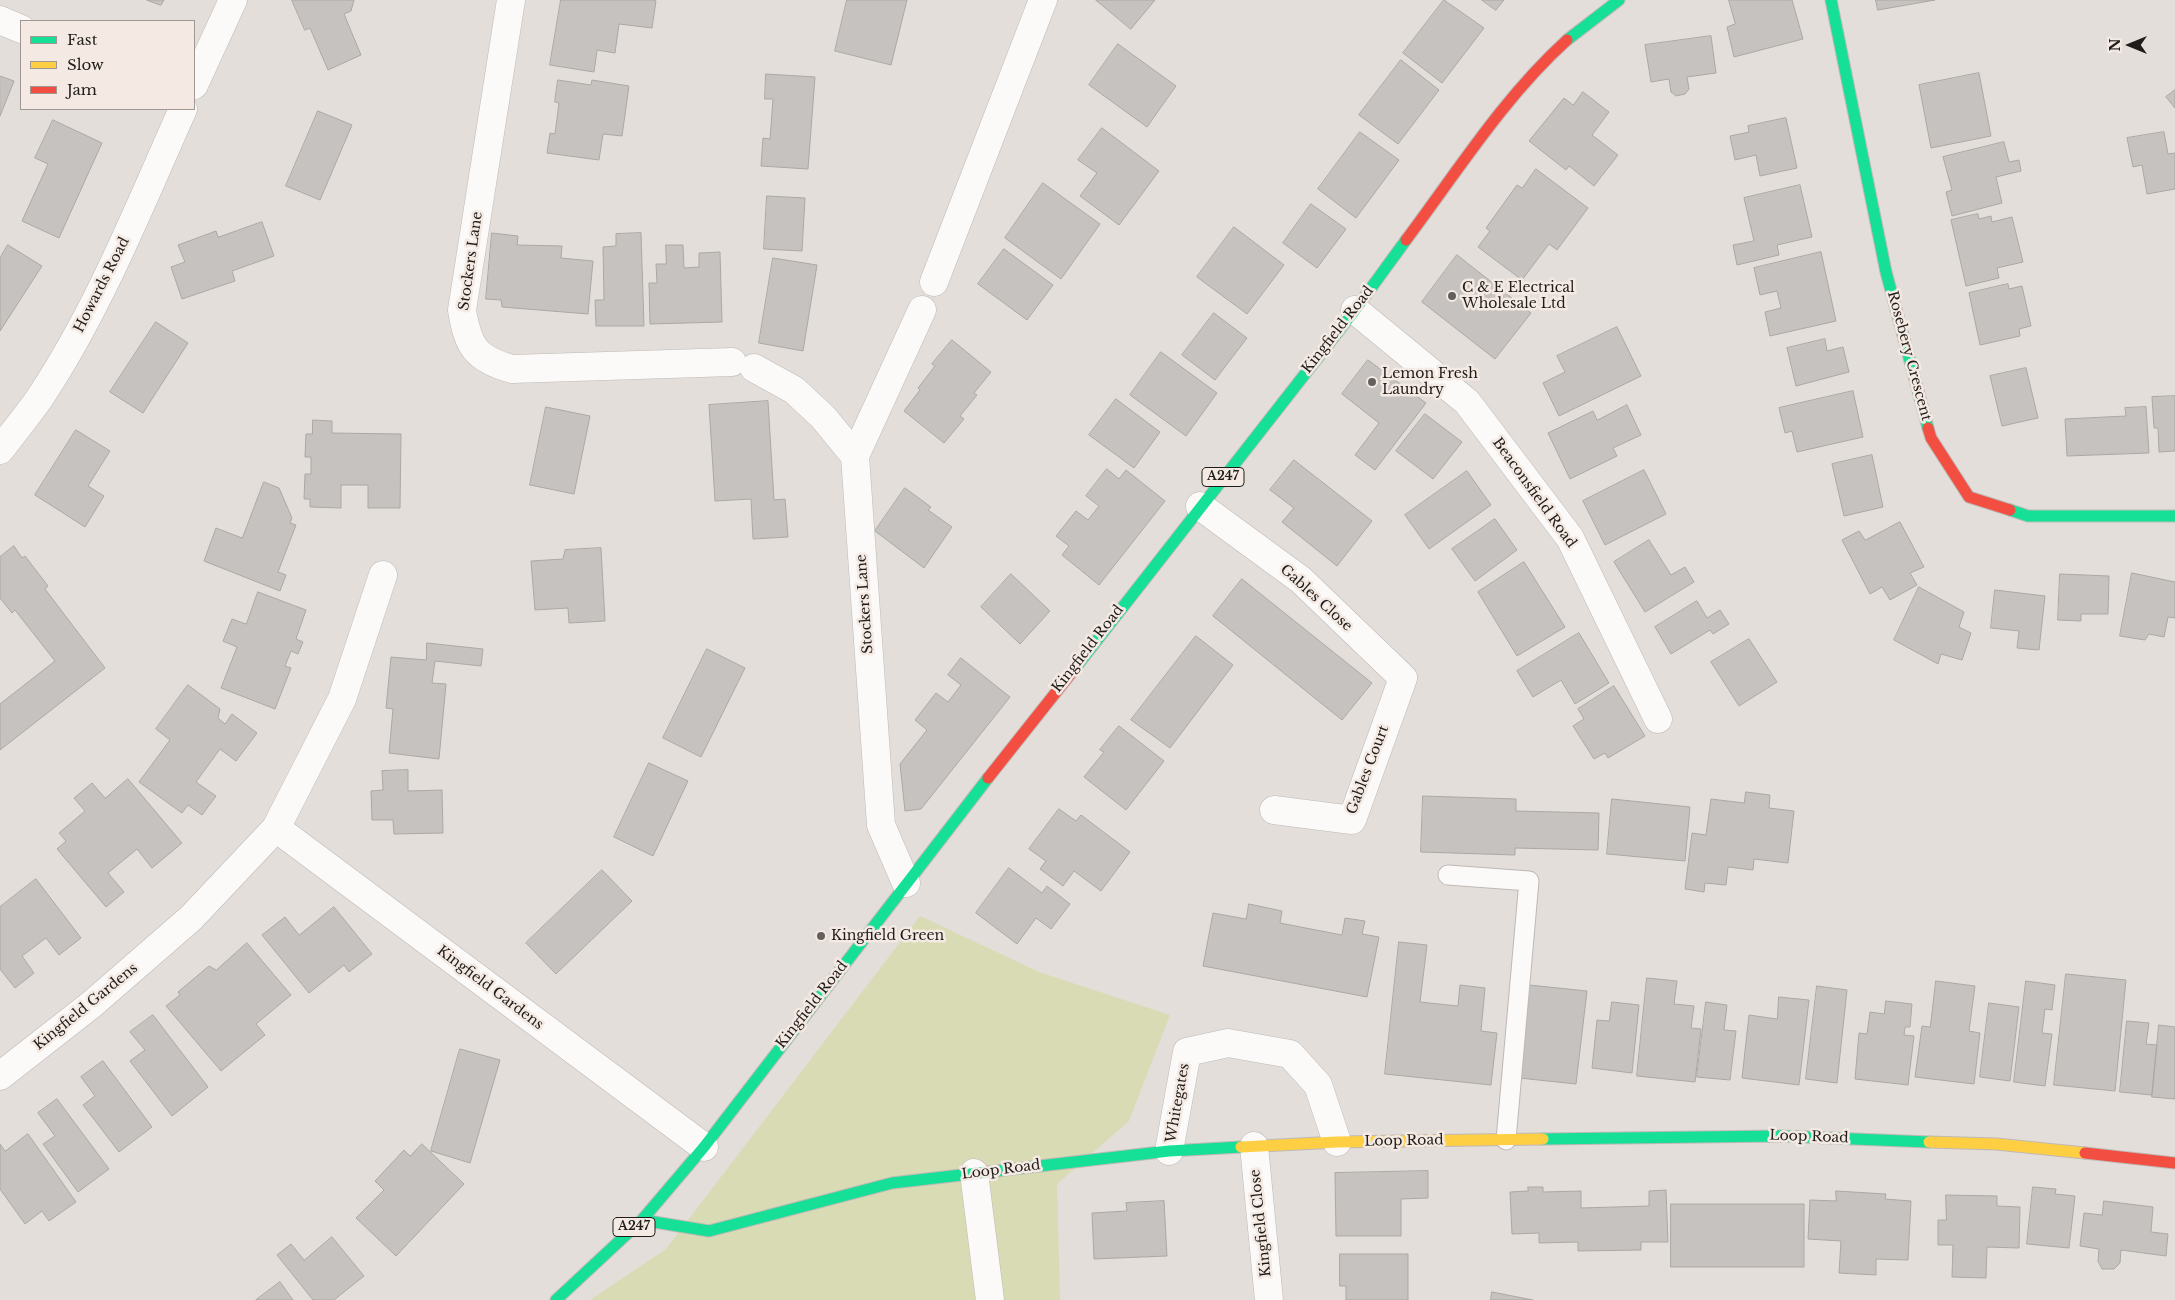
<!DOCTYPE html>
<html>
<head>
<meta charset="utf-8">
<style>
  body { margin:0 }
  #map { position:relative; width:2175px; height:1300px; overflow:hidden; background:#e3deda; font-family:"Libre Baskerville",serif }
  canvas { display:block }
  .legend { position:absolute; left:20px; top:20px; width:175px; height:90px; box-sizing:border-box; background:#f4eae3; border:1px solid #9f9892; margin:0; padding:6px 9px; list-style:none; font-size:15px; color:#1f1c19 }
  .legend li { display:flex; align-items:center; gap:10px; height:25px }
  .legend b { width:25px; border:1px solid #9f9892 }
  .north { position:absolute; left:2105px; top:20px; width:50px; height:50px; -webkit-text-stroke:4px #f4eae3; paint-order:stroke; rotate:270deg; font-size:14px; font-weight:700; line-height:20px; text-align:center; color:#1f1c19 }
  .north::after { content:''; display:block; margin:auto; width:18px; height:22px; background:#1f1c19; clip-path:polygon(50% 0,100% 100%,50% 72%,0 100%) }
</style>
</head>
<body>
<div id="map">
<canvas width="2175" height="1300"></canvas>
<ul class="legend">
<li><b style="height:6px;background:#16e098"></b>Fast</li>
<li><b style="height:6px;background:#ffcf43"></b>Slow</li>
<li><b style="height:6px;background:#f24e42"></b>Jam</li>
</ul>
<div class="north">N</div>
</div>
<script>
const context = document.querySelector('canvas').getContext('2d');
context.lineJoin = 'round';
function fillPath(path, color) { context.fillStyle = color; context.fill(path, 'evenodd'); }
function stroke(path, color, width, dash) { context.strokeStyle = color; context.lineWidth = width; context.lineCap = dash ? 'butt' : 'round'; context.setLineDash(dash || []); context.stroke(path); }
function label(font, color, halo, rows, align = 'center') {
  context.font = font + ' "Libre Baskerville",serif'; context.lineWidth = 5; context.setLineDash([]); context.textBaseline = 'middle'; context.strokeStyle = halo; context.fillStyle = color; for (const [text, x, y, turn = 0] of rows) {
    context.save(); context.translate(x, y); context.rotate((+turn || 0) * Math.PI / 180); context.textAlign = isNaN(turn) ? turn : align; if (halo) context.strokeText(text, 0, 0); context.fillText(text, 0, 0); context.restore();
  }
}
fillPath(new Path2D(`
  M 920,916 L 1039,972 L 1170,1015 L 1129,1121 L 1057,1184 L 1060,1300 L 590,1300 L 666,1249 Z`), '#d9dbb4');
const building = new Path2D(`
  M 147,0 L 164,0 L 161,5 Z
  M 292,0 L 354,0 L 351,11 L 344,14 L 361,55 L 328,70 L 310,28 L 305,30 Z
  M 561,0 L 652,0 L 656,1 L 652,28 L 619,24 L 615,53 L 597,50 L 594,72 L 550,65 Z
  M 847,0 L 907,0 L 891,65 L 835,51 Z
  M 1096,0 L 1155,0 L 1131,29 Z
  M 1444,0 L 1484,28 L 1442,83 L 1403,53 Z
  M 1482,0 L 1504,0 L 1496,10 Z
  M 1729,0 L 1792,0 L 1803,39 L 1734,57 L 1727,27 L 1735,24 Z
  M 1876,0 L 1935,0 L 1878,10 Z
  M 1711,36 L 1716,73 L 1687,77 L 1689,89 L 1685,94 L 1676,96 L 1671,92 L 1669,79 L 1651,82 L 1645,45 Z
  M 1118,44 L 1176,86 L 1147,127 L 1089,85 Z
  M 1401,60 L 1439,90 L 1398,144 L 1359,115 Z
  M 1979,73 L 1991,136 L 1931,148 L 1919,85 Z
  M 766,74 L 815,77 L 808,169 L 761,166 L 763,138 L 770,139 L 773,99 L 765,99 Z
  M 0,76 L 14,81 L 0,116 Z
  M 558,80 L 591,85 L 592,80 L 629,86 L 622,136 L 603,134 L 599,160 L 547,153 L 550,133 L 555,134 L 559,103 L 555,102 Z
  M 2175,90 L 2175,108 L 2166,97 Z
  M 1583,92 L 1609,112 L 1592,135 L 1618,155 L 1594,186 L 1569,166 L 1566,170 L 1529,141 L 1564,98 L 1573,105 Z
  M 318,111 L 352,125 L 320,200 L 286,186 Z
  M 1786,118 L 1797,168 L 1760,176 L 1756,155 L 1735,160 L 1730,136 L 1749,132 L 1748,126 Z
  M 53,120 L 102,143 L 59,238 L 22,221 L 48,164 L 35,158 Z
  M 1102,128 L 1159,171 L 1119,225 L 1080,196 L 1097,173 L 1078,160 Z
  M 1360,132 L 1399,160 L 1356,218 L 1318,189 Z
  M 2164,132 L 2168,154 L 2175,153 L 2175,189 L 2147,194 L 2142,165 L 2133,167 L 2127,138 Z
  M 2004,142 L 2009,162 L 2019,160 L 2021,171 L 1996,177 L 2002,203 L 1952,216 L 1946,192 L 1952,190 L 1943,157 Z
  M 1536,169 L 1588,208 L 1557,250 L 1549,244 L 1522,280 L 1478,247 L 1490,231 L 1486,228 L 1517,185 L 1522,188 Z
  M 1043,183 L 1100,224 L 1061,279 L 1005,238 Z
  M 1800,185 L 1812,237 L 1777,245 L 1779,255 L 1737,265 L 1733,245 L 1754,241 L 1744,198 Z
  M 767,196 L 805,198 L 802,251 L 764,249 Z
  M 1311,204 L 1346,229 L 1317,268 L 1283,243 Z
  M 1978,214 L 1979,219 L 1991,216 L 1992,222 L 2012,217 L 2023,262 L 1997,268 L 1999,278 L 1966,286 L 1951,220 Z
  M 262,222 L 274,256 L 232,271 L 235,281 L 182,299 L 171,267 L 185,262 L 178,245 L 216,231 L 218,237 Z
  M 1234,227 L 1284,265 L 1247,314 L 1197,277 Z
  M 492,233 L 518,236 L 517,245 L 562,246 L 561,258 L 593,261 L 588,314 L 502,307 L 501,300 L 486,299 Z
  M 641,233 L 644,326 L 596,326 L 595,300 L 604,300 L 603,247 L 616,246 L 616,234 Z
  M 8,245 L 42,266 L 0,331 L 0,258 Z
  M 666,245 L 683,245 L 684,268 L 699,267 L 699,253 L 720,252 L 722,322 L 650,324 L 649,283 L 657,283 L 656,264 L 666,264 Z
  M 1004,249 L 1053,285 L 1027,320 L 978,284 Z
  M 1821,252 L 1836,321 L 1770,336 L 1765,312 L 1781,308 L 1777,291 L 1760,295 L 1754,268 Z
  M 1457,255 L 1531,313 L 1495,359 L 1422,302 Z
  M 773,258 L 817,265 L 803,351 L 759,343 Z
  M 2008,284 L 2009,289 L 2022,286 L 2031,326 L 2019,329 L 2020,336 L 1980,345 L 1969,293 Z
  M 1214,313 L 1247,338 L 1215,380 L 1182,355 Z
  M 156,322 L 188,343 L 143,413 L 110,392 Z
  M 1617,327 L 1641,376 L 1559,416 L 1543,383 L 1565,372 L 1557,356 Z
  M 1825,339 L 1827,351 L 1843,347 L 1849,372 L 1796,386 L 1787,348 Z
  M 952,340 L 991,372 L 974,393 L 977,395 L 960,416 L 964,419 L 944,443 L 904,411 L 920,390 L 918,388 L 935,366 L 932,364 Z
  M 1161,352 L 1217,393 L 1186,436 L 1130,395 Z
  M 1368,360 L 1426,403 L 1375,470 L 1355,455 L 1379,423 L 1342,394 Z
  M 2026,368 L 2038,418 L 2002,426 L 1990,376 Z
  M 1853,391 L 1863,437 L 1797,452 L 1792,431 L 1785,433 L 1779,408 Z
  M 2175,396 L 2175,451 L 2159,452 L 2158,428 L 2154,428 L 2152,397 Z
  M 1116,399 L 1160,432 L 1134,468 L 1089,435 Z
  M 768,401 L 774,500 L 785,499 L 788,537 L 753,539 L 751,499 L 715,501 L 709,405 Z
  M 1627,405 L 1641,435 L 1613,448 L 1617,456 L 1570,479 L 1548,433 L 1593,411 L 1597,420 Z
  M 546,407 L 590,416 L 574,494 L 530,485 Z
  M 2146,407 L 2149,453 L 2067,456 L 2065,419 L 2126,416 L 2125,408 Z
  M 1425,414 L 1462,442 L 1433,479 L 1396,451 Z
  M 313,420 L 332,421 L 332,433 L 401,434 L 400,508 L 368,508 L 368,485 L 341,485 L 341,508 L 310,507 L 310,499 L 304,499 L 305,474 L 311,474 L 311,457 L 305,457 L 306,434 L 312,434 Z
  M 76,430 L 110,451 L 88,486 L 104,496 L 85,527 L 35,495 Z
  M 1872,455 L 1883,507 L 1844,516 L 1832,464 Z
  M 1294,460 L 1372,521 L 1337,566 L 1282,522 L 1294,508 L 1270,490 Z
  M 1107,469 L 1119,479 L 1126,470 L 1165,501 L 1099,585 L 1062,555 L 1069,546 L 1056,536 L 1076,511 L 1088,520 L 1099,506 L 1086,496 Z
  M 1644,470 L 1666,514 L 1605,545 L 1583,501 Z
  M 1467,471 L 1491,505 L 1429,549 L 1405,515 Z
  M 264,482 L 279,488 L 292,518 L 290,523 L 296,525 L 278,572 L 286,575 L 280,591 L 204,561 L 216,528 L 242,538 Z
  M 905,488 L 931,507 L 928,510 L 952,527 L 924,568 L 875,531 Z
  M 1495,519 L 1517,550 L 1475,581 L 1452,549 Z
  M 1900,522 L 1924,567 L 1910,573 L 1917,585 L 1890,600 L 1882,587 L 1870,594 L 1842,540 L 1859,531 L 1865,540 Z
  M 1649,540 L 1671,575 L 1685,567 L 1694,582 L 1645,612 L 1614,562 Z
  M 14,546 L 22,558 L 25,556 L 48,586 L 45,589 L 105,668 L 0,750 L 0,704 L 55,661 L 15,610 L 12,613 L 0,598 L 0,557 Z
  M 601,548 L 605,621 L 569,623 L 568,608 L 535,610 L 531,561 L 563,559 L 565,550 Z
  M 1524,562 L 1565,627 L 1517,656 L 1478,592 Z
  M 2132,573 L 2175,582 L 2175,618 L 2168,617 L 2164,637 L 2149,634 L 2145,640 L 2120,636 Z
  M 1011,574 L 1050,611 L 1020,644 L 981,607 Z
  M 2060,574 L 2109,576 L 2108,614 L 2081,614 L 2081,621 L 2058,620 Z
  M 1242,579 L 1372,683 L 1342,720 L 1213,616 Z
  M 1919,587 L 1964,612 L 1959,627 L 1971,633 L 1962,660 L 1941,654 L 1938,664 L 1894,640 Z
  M 1995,590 L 2045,596 L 2039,650 L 2017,648 L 2019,631 L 1991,628 Z
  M 258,592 L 306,610 L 296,639 L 303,642 L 298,654 L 291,651 L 285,666 L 291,668 L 275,709 L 221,688 L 237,647 L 223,641 L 232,619 L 246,624 Z
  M 1697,601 L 1707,618 L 1720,610 L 1729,624 L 1713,634 L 1710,630 L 1671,654 L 1655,627 Z
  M 1579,633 L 1609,683 L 1575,704 L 1561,680 L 1533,697 L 1517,671 Z
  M 1196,636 L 1233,665 L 1170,748 L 1131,720 Z
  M 1749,639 L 1777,682 L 1739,706 L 1711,662 Z
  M 427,643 L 483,649 L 481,666 L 435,661 L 432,683 L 446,684 L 439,759 L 389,753 L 393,709 L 386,708 L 391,657 L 426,660 Z
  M 707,649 L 745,668 L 701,757 L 663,738 Z
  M 961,658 L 1010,697 L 921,809 L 905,811 L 900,764 L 927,730 L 915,720 L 936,693 L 948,702 L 961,685 L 948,675 Z
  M 188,685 L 220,709 L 218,718 L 225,724 L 232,714 L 257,733 L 236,761 L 220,749 L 196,782 L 216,796 L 202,815 L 188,805 L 182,813 L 139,782 L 170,740 L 156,729 Z
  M 1614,686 L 1645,736 L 1608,758 L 1605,753 L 1594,759 L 1573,726 L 1584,719 L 1578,709 Z
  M 1119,726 L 1164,761 L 1126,810 L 1084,777 L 1104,752 L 1100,750 Z
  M 649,763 L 688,781 L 653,856 L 614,837 Z
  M 408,770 L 408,791 L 442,790 L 443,833 L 394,834 L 393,820 L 372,820 L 371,791 L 383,790 L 382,771 Z
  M 128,779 L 182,843 L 152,868 L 137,849 L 108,873 L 124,892 L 106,907 L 57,849 L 66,841 L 59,833 L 85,811 L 74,798 L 92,783 L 105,798 Z
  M 1746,792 L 1770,795 L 1769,808 L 1794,811 L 1788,863 L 1754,859 L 1753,870 L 1728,867 L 1726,885 L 1705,883 L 1704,892 L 1685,889 L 1692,833 L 1706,835 L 1711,799 L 1744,803 Z
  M 1423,796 L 1516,799 L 1516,811 L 1599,813 L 1598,850 L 1515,848 L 1515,855 L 1421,852 Z
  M 1612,799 L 1690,807 L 1685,861 L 1607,854 Z
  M 1059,809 L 1076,821 L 1081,815 L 1130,852 L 1101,891 L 1074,871 L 1063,886 L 1040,869 L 1046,861 L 1029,849 Z
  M 1009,868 L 1042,893 L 1047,886 L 1070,904 L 1051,929 L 1036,918 L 1017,944 L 976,913 Z
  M 602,870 L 632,901 L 556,974 L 526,943 Z
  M 36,879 L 81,938 L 59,955 L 46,938 L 22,956 L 34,973 L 15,988 L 0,969 L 0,907 Z
  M 1249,904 L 1282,911 L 1280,923 L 1342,935 L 1345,918 L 1365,921 L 1362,934 L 1379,937 L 1367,997 L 1203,966 L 1213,913 L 1246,919 Z
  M 334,907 L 372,954 L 349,972 L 344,965 L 309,993 L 262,935 L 285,917 L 299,935 Z
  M 1399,942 L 1427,945 L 1420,1002 L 1458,1006 L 1460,985 L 1485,988 L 1481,1031 L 1497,1033 L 1491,1085 L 1385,1074 Z
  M 247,943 L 291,995 L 256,1024 L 265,1035 L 221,1071 L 166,1006 L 180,995 L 178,992 L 209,966 L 216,970 Z
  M 2066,974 L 2126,980 L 2115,1091 L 2054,1085 Z
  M 1647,978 L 1677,981 L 1674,1004 L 1694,1006 L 1691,1028 L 1701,1029 L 1695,1082 L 1637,1076 Z
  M 1936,981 L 1975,986 L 1969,1031 L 1980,1033 L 1974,1084 L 1915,1077 L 1922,1026 L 1930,1027 Z
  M 2026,981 L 2055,985 L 2052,1010 L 2045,1009 L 2042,1033 L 2052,1034 L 2045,1086 L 2014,1082 Z
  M 1529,985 L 1587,991 L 1576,1084 L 1519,1078 Z
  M 1817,986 L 1847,990 L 1837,1083 L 1806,1079 Z
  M 1779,997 L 1809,1000 L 1799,1085 L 1742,1078 L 1749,1015 L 1777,1019 Z
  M 1886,1001 L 1912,1004 L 1910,1027 L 1905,1027 L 1904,1035 L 1914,1036 L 1908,1085 L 1855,1079 L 1859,1033 L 1867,1034 L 1870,1012 L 1884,1014 Z
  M 1612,1002 L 1639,1005 L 1632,1073 L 1592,1068 L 1597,1020 L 1609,1021 Z
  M 1706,1002 L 1727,1005 L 1724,1030 L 1736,1031 L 1730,1080 L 1697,1077 Z
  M 1989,1003 L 2019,1007 L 2010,1081 L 1980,1077 Z
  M 153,1015 L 208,1087 L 172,1116 L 130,1061 L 145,1050 L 130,1032 Z
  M 2127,1021 L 2149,1023 L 2146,1044 L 2157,1045 L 2152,1095 L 2120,1092 Z
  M 2159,1025 L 2175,1027 L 2175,1099 L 2152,1097 Z
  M 460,1049 L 500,1060 L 470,1163 L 431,1151 Z
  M 103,1061 L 152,1127 L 119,1152 L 83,1105 L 95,1096 L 81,1077 Z
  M 57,1099 L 109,1169 L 78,1192 L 43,1144 L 55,1136 L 38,1113 Z
  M 28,1134 L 76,1202 L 49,1221 L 42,1211 L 25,1224 L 0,1189 L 0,1144 L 5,1151 Z
  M 422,1144 L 464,1184 L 396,1256 L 356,1218 L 384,1190 L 375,1181 L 404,1150 L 410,1156 Z
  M 1428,1171 L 1428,1198 L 1401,1199 L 1401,1236 L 1336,1236 L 1335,1173 Z
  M 1528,1187 L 1543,1187 L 1543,1192 L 1581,1191 L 1581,1208 L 1649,1206 L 1649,1191 L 1666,1190 L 1668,1242 L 1641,1242 L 1641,1250 L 1578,1251 L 1578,1242 L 1539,1243 L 1539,1233 L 1512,1234 L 1510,1192 L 1528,1191 Z
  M 2033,1187 L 2056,1189 L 2055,1194 L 2075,1196 L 2069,1248 L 2027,1244 Z
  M 1836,1191 L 1886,1194 L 1885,1199 L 1911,1201 L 1908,1260 L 1876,1259 L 1876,1275 L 1839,1273 L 1841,1241 L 1808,1239 L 1810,1200 L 1836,1201 Z
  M 1946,1195 L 1997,1196 L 1997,1206 L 2020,1207 L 2019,1248 L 1987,1247 L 1986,1278 L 1952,1277 L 1953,1245 L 1938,1245 L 1938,1220 L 1946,1220 Z
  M 1164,1201 L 1167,1256 L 1094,1259 L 1092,1213 L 1127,1211 L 1126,1203 Z
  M 2104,1201 L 2153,1207 L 2151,1232 L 2168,1234 L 2166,1256 L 2121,1250 L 2120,1263 L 2114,1269 L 2102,1269 L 2098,1261 L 2099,1249 L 2080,1246 L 2084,1213 L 2102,1215 Z
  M 1671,1204 L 1804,1204 L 1804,1267 L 1671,1267 Z
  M 332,1237 L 364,1276 L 334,1300 L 313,1300 L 277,1255 L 291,1244 L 304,1260 Z
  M 1340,1254 L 1408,1254 L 1408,1300 L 1346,1300 L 1346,1286 L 1340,1286 Z
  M 280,1282 L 293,1300 L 256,1300 Z
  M 1492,1292 L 1533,1300 L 1491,1300 Z`);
fillPath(building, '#c6c2bf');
stroke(building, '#aba8a4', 1);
const lane = new Path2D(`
  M 1448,875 L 1529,881 L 1506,1140`);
const street = new Path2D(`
  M 511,0 L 462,310 C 468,347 476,359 512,369 L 732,362
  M 0,20 L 21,29
  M 194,85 L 233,0
  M 934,282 L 1043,0
  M 1355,310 L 1467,402 L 1570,538 L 1658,719
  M 754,368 L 794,390 L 823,417 L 855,456 L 881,825 L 906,883
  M 0,450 C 13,433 27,416 39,399 C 99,309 139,207 183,109
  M 855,456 L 922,310
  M 1200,506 L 1301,580 L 1403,678 L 1352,820 L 1274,810
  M 276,828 L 704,1147
  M 0,1076 L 92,1004 L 191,918 L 276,828 L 342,699 L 383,575
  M 1254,1146 L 1269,1300
  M 1169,1151 L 1187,1052 L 1228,1043 L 1290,1054 L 1318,1085 L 1337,1142
  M 974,1173 L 990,1300`);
const fast = new Path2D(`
  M 1831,0 L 1886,272 L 1928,428
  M 1567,40 L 1619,0
  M 2010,510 L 2028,516 L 2175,516
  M 1076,667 L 1355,310 L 1406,240
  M 1543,1139 L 1780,1136 L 1929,1142
  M 642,1220 L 709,1231 L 892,1183 L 1169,1151 L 1241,1147
  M 556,1300 L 642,1220 L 704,1147 L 988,778`);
const slow = new Path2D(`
  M 1929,1142 L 1996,1144 L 2085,1153
  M 1241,1147 L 1337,1142 L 1543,1139`);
const jam = new Path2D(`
  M 1406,240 C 1457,172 1504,97 1567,40
  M 1928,428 L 1931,438 L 1969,497 L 2010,510
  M 988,778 L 1076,667
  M 2085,1153 L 2175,1163`);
stroke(lane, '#beb9b6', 21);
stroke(street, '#beb9b6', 29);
stroke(fast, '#beb9b6', 13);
stroke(slow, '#beb9b6', 13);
stroke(jam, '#beb9b6', 13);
stroke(lane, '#fbfaf9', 19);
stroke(street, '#fbfaf9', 28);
stroke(fast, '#16e098', 11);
stroke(slow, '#ffcf43', 11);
stroke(jam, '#f24e42', 11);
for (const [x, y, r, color] of [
  [1452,296,5,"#64605d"],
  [1372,382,5,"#64605d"],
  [821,936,5,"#64605d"]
]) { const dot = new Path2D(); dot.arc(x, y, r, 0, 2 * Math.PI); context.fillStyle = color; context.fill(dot); stroke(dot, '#f4eae3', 2); }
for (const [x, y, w] of [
  [1223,477,42],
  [634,1227,42]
]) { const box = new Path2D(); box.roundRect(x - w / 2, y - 9.5, w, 19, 4); context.fillStyle = '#f4eae3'; context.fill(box); stroke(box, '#1f1c19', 1); }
label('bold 12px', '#1f1c19', null, [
  ["A247",1223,477],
  ["A247",634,1227]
]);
label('14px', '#1f1c19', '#f4eae3', [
  ["Stockers Lane",471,261,-82],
  ["Howards Road",102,285,-63],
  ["Kingfield Road",1338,330,-52],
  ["Rosebery Crescent",1909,356,75],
  ["Beaconsfield Road",1534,493,54],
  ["Gables Close",1316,598,42],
  ["Stockers Lane",865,604,-94],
  ["Kingfield Road",1088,649,-52],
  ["Gables Court",1368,770,-69],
  ["Kingfield Gardens",490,988,37],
  ["Kingfield Road",812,1005,-52],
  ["Kingfield Gardens",86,1007,-39],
  ["Whitegates",1178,1103,-80],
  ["Loop Road",1809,1137,2],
  ["Loop Road",1404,1141,-1],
  ["Loop Road",1001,1170,-7],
  ["Kingfield Close",1261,1223,-96]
]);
label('14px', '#1f1c19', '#f4eae3', [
  ["C & E Electrical",1462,288],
  ["Wholesale Ltd",1462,304],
  ["Lemon Fresh",1382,374],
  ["Laundry",1382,390],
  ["Kingfield Green",831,936]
], 'left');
</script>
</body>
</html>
